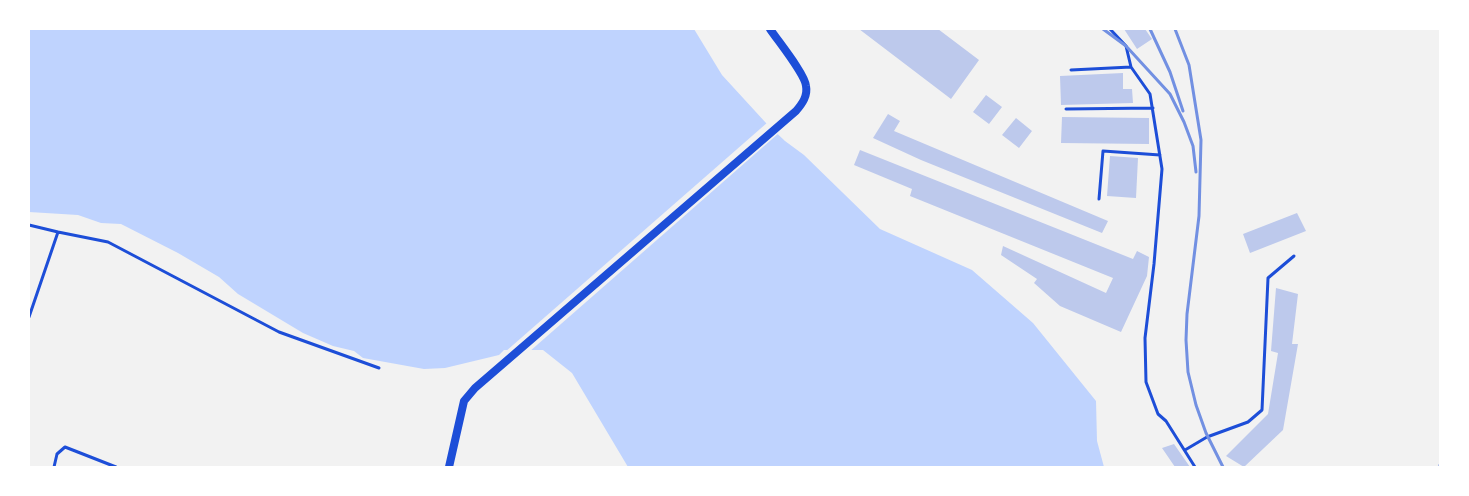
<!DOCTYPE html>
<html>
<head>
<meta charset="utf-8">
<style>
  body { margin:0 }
  #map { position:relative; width:1469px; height:496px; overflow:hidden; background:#f2f2f2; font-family:Commissioner,sans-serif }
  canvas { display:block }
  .frame { position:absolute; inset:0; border:30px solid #fff; pointer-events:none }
</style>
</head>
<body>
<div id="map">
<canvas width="1469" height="496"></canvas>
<div class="frame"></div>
</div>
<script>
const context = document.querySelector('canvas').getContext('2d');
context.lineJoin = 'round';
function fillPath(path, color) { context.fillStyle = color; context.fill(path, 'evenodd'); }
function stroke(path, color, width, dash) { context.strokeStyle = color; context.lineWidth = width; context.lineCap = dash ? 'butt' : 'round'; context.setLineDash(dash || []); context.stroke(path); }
fillPath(new Path2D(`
  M 29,29 L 694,29 L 722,75 L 766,123 L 785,141 L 804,155 L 880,229 L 972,270 L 1033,323 L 1096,401 L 1097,441 L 1104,467 L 628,467 L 572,373 L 543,350 L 504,350 L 499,355 L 445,368 L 424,369 L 363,358 L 354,351 L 333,346 L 303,333 L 238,294 L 219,277 L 178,253 L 121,224 L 101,223 L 78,215 L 29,212 Z`), '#bfd3fe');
fillPath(new Path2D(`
  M 768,122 L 779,133 L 529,352 L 505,352 Z`), '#f2f2f2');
fillPath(new Path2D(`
  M 859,29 L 938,29 L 979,60 L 951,99 Z
  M 1124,29 L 1145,29 L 1152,39 L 1137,49 Z
  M 1123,73 L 1123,89 L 1132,89 L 1133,103 L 1061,105 L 1060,76 Z
  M 986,95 L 1002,107 L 989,124 L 973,112 Z
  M 888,114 L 900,121 L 894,131 L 1108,221 L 1102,233 L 921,160 L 873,138 Z
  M 1062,117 L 1149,118 L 1149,144 L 1061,143 Z
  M 1016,118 L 1032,131 L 1019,148 L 1002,135 Z
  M 860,150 L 1133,259 L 1137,251 L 1149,257 L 1147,276 L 1121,332 L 1060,306 L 1034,283 L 1037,279 L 1001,255 L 1003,246 L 1106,293 L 1113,278 L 910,196 L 912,189 L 854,165 Z
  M 1110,156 L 1138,158 L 1136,198 L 1107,196 Z
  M 1297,213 L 1306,231 L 1250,253 L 1243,234 Z
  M 1276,288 L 1298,294 L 1292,344 L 1298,344 L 1283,430 L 1244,467 L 1226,456 L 1268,414 L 1278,353 L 1271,351 Z
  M 1174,444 L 1190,467 L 1175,467 L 1162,448 Z`), '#bdc9ec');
stroke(new Path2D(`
  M 1110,29 L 1126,46 L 1131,67 L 1150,94 L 1162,169 L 1154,264 L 1145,338 L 1146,382 L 1158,414 L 1166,421 L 1195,467
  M 1071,70 L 1131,67
  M 1066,109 L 1153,108
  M 1099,199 L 1103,151 L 1160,155
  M 29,225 L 58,232 L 29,317
  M 58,232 L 108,242 L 279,332 L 379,368
  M 1185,450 L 1207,437 L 1248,422 L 1262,410 L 1268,278 L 1294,256
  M 54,467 L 57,454 L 65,447 L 116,467`), '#1d4ed8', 3);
stroke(new Path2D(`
  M 449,467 L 464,401 L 475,388 L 796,111 C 802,104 808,96 806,86 C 805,74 778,41 770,29`), '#1d4ed8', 8);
stroke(new Path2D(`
  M 1103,29 L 1126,46 L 1170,94 L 1184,122 L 1193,146 L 1196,172
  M 1150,29 L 1170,72 L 1183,111
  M 1175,29 L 1189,65 L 1201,140 L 1199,216 L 1187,314 L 1186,340 L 1188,372 L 1196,405 L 1206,433 L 1223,467
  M 1440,467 L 1440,465`), '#7290e2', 3);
</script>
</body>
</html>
